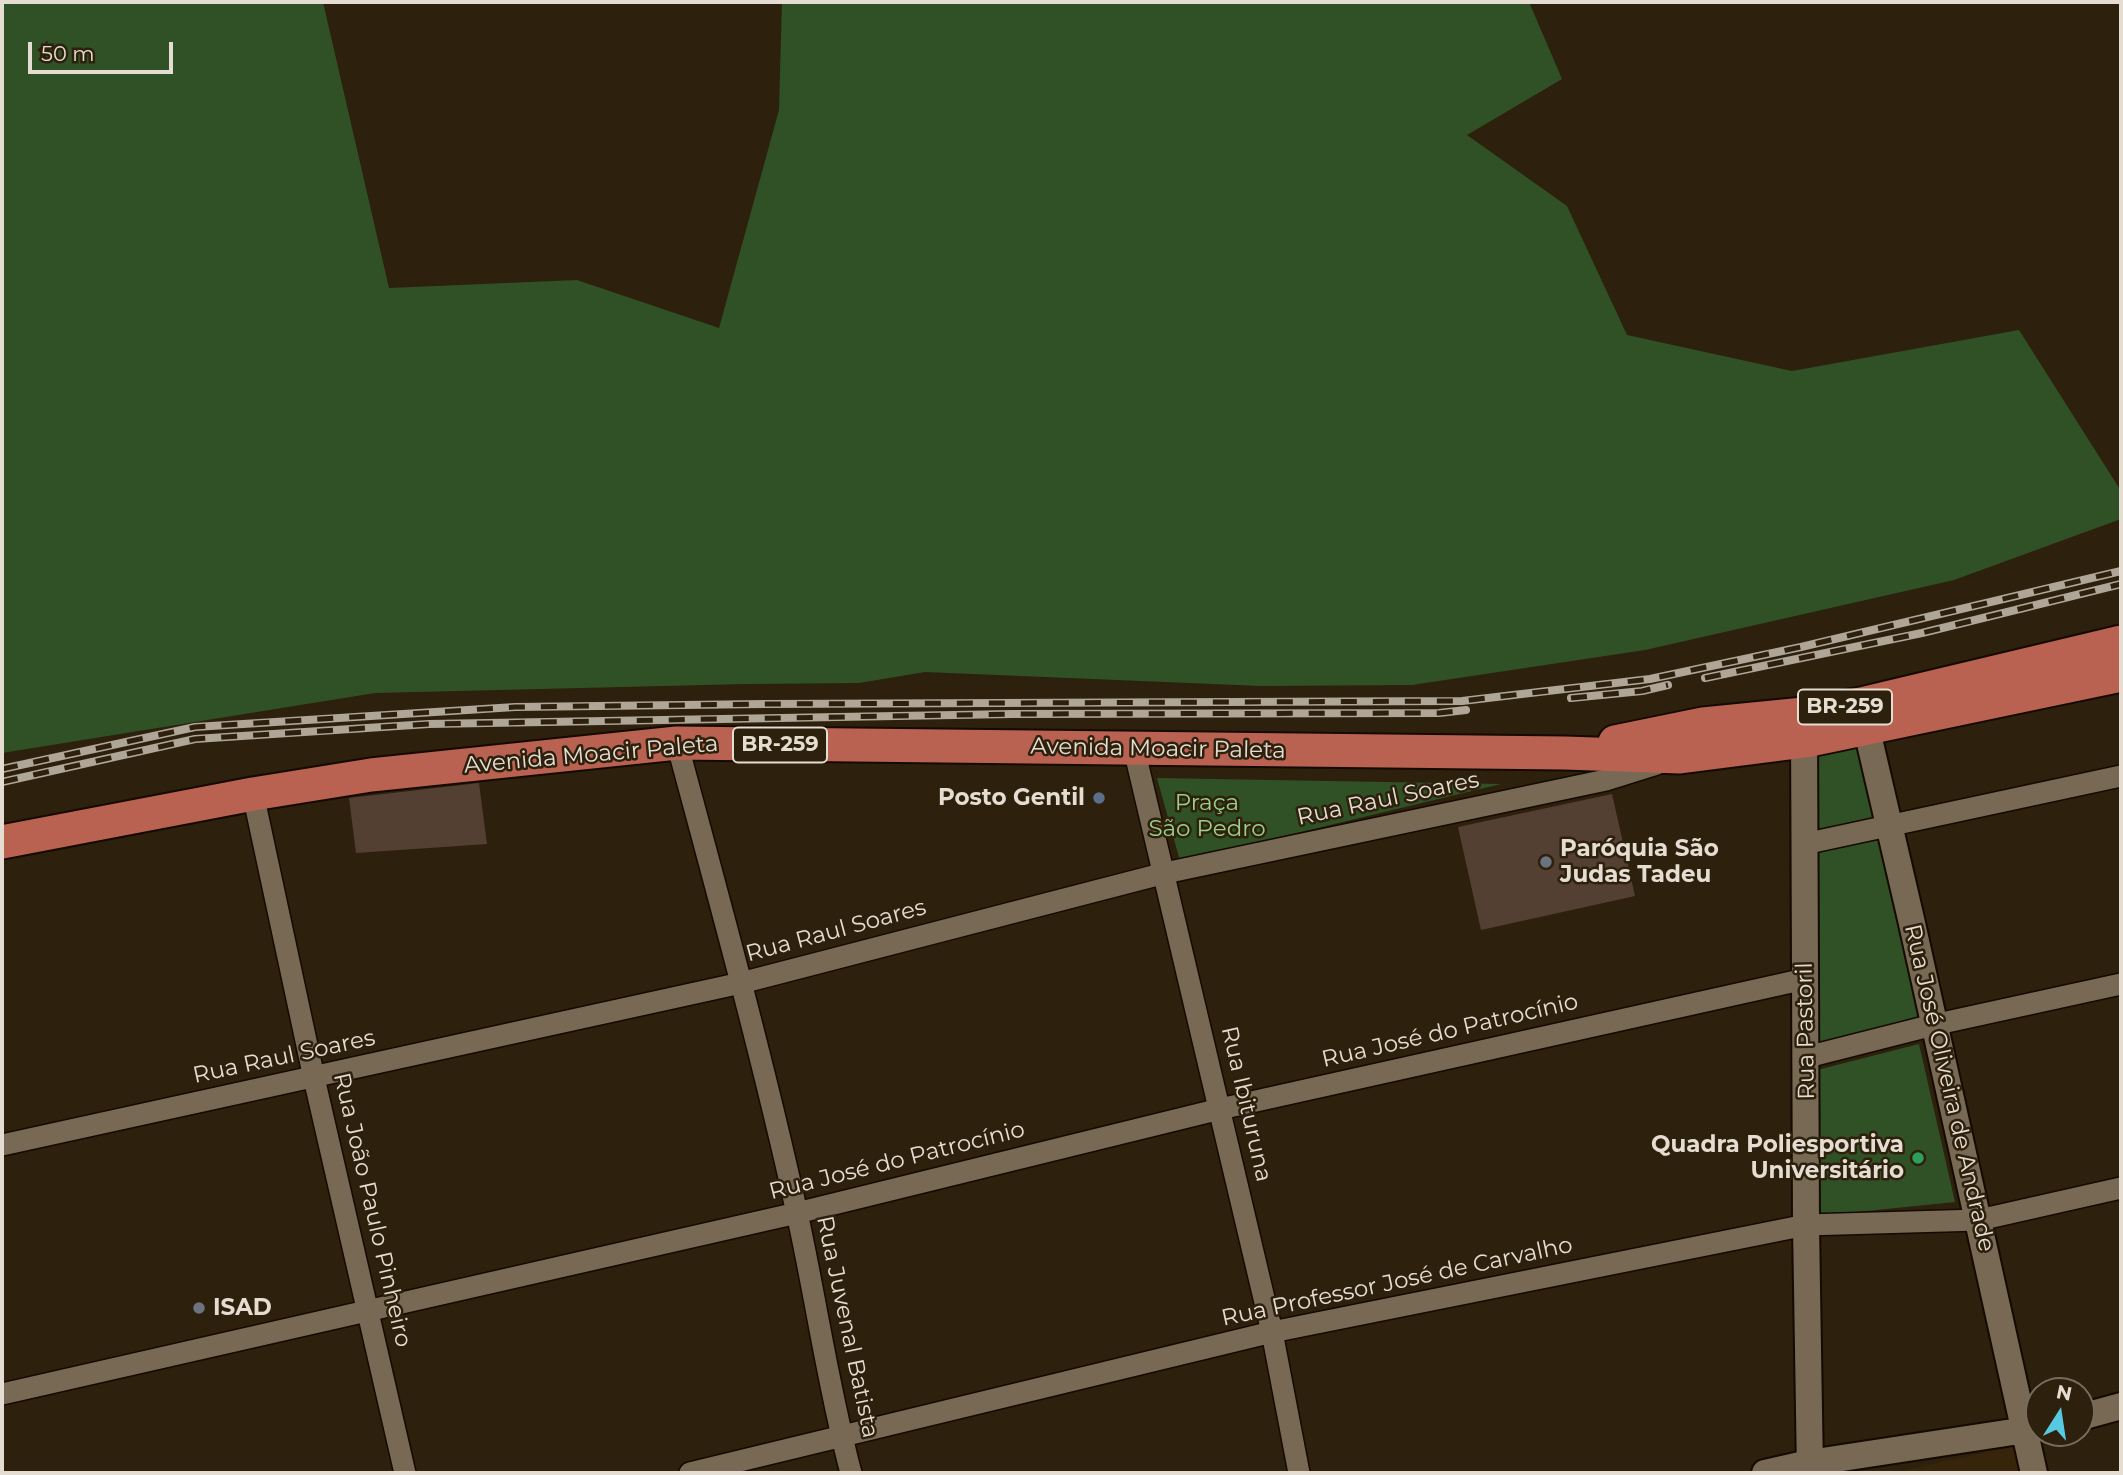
<!DOCTYPE html>
<html>
<head>
<meta charset="utf-8">
<style>
  body { margin:0 }
  #map { position:relative; width:2123px; height:1475px; overflow:hidden; background:#2d200d; font-family:Montserrat,sans-serif }
  canvas { display:block }
  .frame { position:absolute; inset:0; border:4px solid #e5ddd1; pointer-events:none }
  .north { position:absolute; left:2025px; top:1377px; width:70px; height:70px; box-sizing:border-box; background:#2d200d; border:2px solid #776c5b; border-radius:50%; rotate:12deg; font-size:19px; font-weight:700; line-height:28px; text-align:center; color:#e5ddd1 }
  .north::after { content:''; display:block; margin:auto; width:24px; height:32px; background:#57c9e2; clip-path:polygon(50% 0,100% 100%,50% 72%,0 100%) }
  .scale { position:absolute; left:28px; top:42px; width:145px; height:32px; box-sizing:border-box; border:4px solid #e5ddd1; border-top:0; padding-left:9px; font-size:21px; line-height:24px; white-space:nowrap; color:#e5ddd1; -webkit-text-stroke:5px #2d200d; paint-order:stroke }
</style>
</head>
<body>
<div id="map">
<canvas width="2123" height="1475"></canvas>
<div class="frame"></div>
<div class="north">N</div>
<div class="scale">50 m</div>
</div>
<script>
const context = document.querySelector('canvas').getContext('2d');
context.lineJoin = 'round';
function fillPath(path, color) { context.fillStyle = color; context.fill(path, 'evenodd'); }
function stroke(path, color, width, dash) { context.strokeStyle = color; context.lineWidth = width; context.lineCap = dash ? 'butt' : 'round'; context.setLineDash(dash || []); context.stroke(path); }
function label(font, color, halo, rows, align = 'center') {
  context.font = font + ' Montserrat,sans-serif'; context.lineWidth = 5; context.setLineDash([]); context.textBaseline = 'middle'; context.strokeStyle = halo; context.fillStyle = color; for (const [text, x, y, turn = 0] of rows) {
    context.save(); context.translate(x, y); context.rotate((+turn || 0) * Math.PI / 180); context.textAlign = isNaN(turn) ? turn : align; if (halo) context.strokeText(text, 0, 0); context.fillText(text, 0, 0); context.restore();
  }
}
fillPath(new Path2D(`
  M 2017,1445 L 2022,1473 L 1893,1473 Z`), '#36250b');
fillPath(new Path2D(`
  M 2,2 L 323,2 L 389,288 L 577,280 L 719,328 L 779,110 L 782,2 L 1529,2 L 1562,79 L 1467,135 L 1567,206 L 1627,335 L 1792,371 L 2019,330 L 2121,491 L 2121,519 L 1954,580 L 1645,650 L 1412,685 L 1261,686 L 925,672 L 859,683 L 746,684 L 375,693 L 2,753 Z
  M 1864,732 L 1886,827 L 1806,840 L 1806,743 Z
  M 1157,778 L 1501,784 L 1180,861 Z
  M 1888,833 L 1922,1022 L 1813,1052 L 1806,846 Z
  M 1919,1044 L 1955,1202 L 1818,1216 L 1817,1070 Z`), '#305125');
fillPath(new Path2D(`
  M 479,783 L 487,844 L 356,853 L 349,798 Z
  M 1612,794 L 1635,896 L 1481,930 L 1458,827 Z`), '#544032');
const minor = new Path2D(`
  M 677,743 C 719,899 762,1055 797,1213 C 816,1299 828,1387 851,1473
  M 1134,749 L 1272,1332 L 1299,1473
  M 253,794 L 314,1078 L 405,1473
  M 1804,844 L 2121,776
  M 1807,1057 L 1933,1025 L 2121,984
  M 2,1145 L 741,983 L 1165,873 L 1606,780 L 1657,764
  M 2,1394 L 797,1213 L 1220,1109 L 1805,979
  M 690,1473 L 1272,1332 L 1806,1225 L 1979,1220 L 2121,1188`);
const tertiary = new Path2D(`
  M 1862,709 L 1911,919 L 2034,1473
  M 1804,723 L 1806,1225 L 1810,1473
  M 2081,1417 L 2121,1406
  M 1765,1473 L 1809,1463 L 2039,1428`);
const primary = new Path2D(`
  M 1615,742 L 1703,724 L 1804,714 L 1861,704 L 2121,642
  M 2,842 L 253,794 L 371,775 L 677,743 L 1565,753 L 1680,757 L 1805,741 L 2121,675`);
stroke(minor, '#150a00', 24);
stroke(tertiary, '#150a00', 30);
stroke(primary, '#150a00', 37);
stroke(minor, '#776953', 21);
stroke(tertiary, '#776953', 26);
stroke(primary, '#ba6252', 33);
const rail = new Path2D(`
  M 1705,678 L 1922,633 L 2121,584
  M 1571,698 L 1642,691 L 1668,685
  M 2,769 L 195,727 L 515,707 L 766,704 L 1462,701 L 1650,679 L 1801,647 L 2121,571
  M 2,782 L 195,739 L 429,724 L 1013,714 L 1439,713 L 1466,710`);
stroke(rail, '#afa698', 8);
stroke(rail, '#2d200d', 5, [16]);
for (const [x, y, r, color] of [
  [1099,798,7,"#5c6f8a"],
  [1546,862,7,"#6b7280"],
  [1918,1158,7,"#2e9e5b"],
  [199,1308,7,"#6b7280"]
]) { const dot = new Path2D(); dot.arc(x, y, r, 0, 2 * Math.PI); context.fillStyle = color; context.fill(dot); stroke(dot, '#2d200d', 2.5); }
for (const [x, y, w] of [
  [1845,707,94],
  [780,745,94]
]) { const box = new Path2D(); box.roundRect(x - w / 2, y - 17.5, w, 35, 5); context.fillStyle = '#2d200d'; context.fill(box); stroke(box, '#e5ddd1', 2); }
label('bold 21px', '#e5ddd1', null, [
  ["BR-259",1845,707],
  ["BR-259",780,745]
]);
label('23px', '#e5ddd1', '#2d200d', [
  ["Avenida Moacir Paleta",1158,749,1],
  ["Avenida Moacir Paleta",591,755,-5],
  ["Rua Raul Soares",1388,799,-12],
  ["Rua Raul Soares",836,931,-15],
  ["Rua José do Patrocínio",1450,1031,-13],
  ["Rua Pastoril",1806,1031,-91],
  ["Rua Raul Soares",284,1057,-12],
  ["Rua José Oliveira de Andrade",1949,1088,77],
  ["Rua Ibituruna",1246,1104,77],
  ["Rua José do Patrocínio",897,1161,-14],
  ["Rua João Paulo Pinheiro",372,1210,77],
  ["Rua Professor José de Carvalho",1397,1282,-12],
  ["Rua Juvenal Batista",847,1327,78]
]);
label('bold 23px', '#e5ddd1', '#2d200d', [
  ["Posto Gentil",1085,798],
  ["Paróquia São",1560,849,"left"],
  ["Judas Tadeu",1560,875,"left"],
  ["Quadra Poliesportiva",1904,1145],
  ["Universitário",1904,1171],
  ["ISAD",213,1308,"left"]
], 'right');
label('23px', '#99d188', '#2d200d', [
  ["Praça",1207,803],
  ["São Pedro",1207,829]
]);
</script>
</body>
</html>
